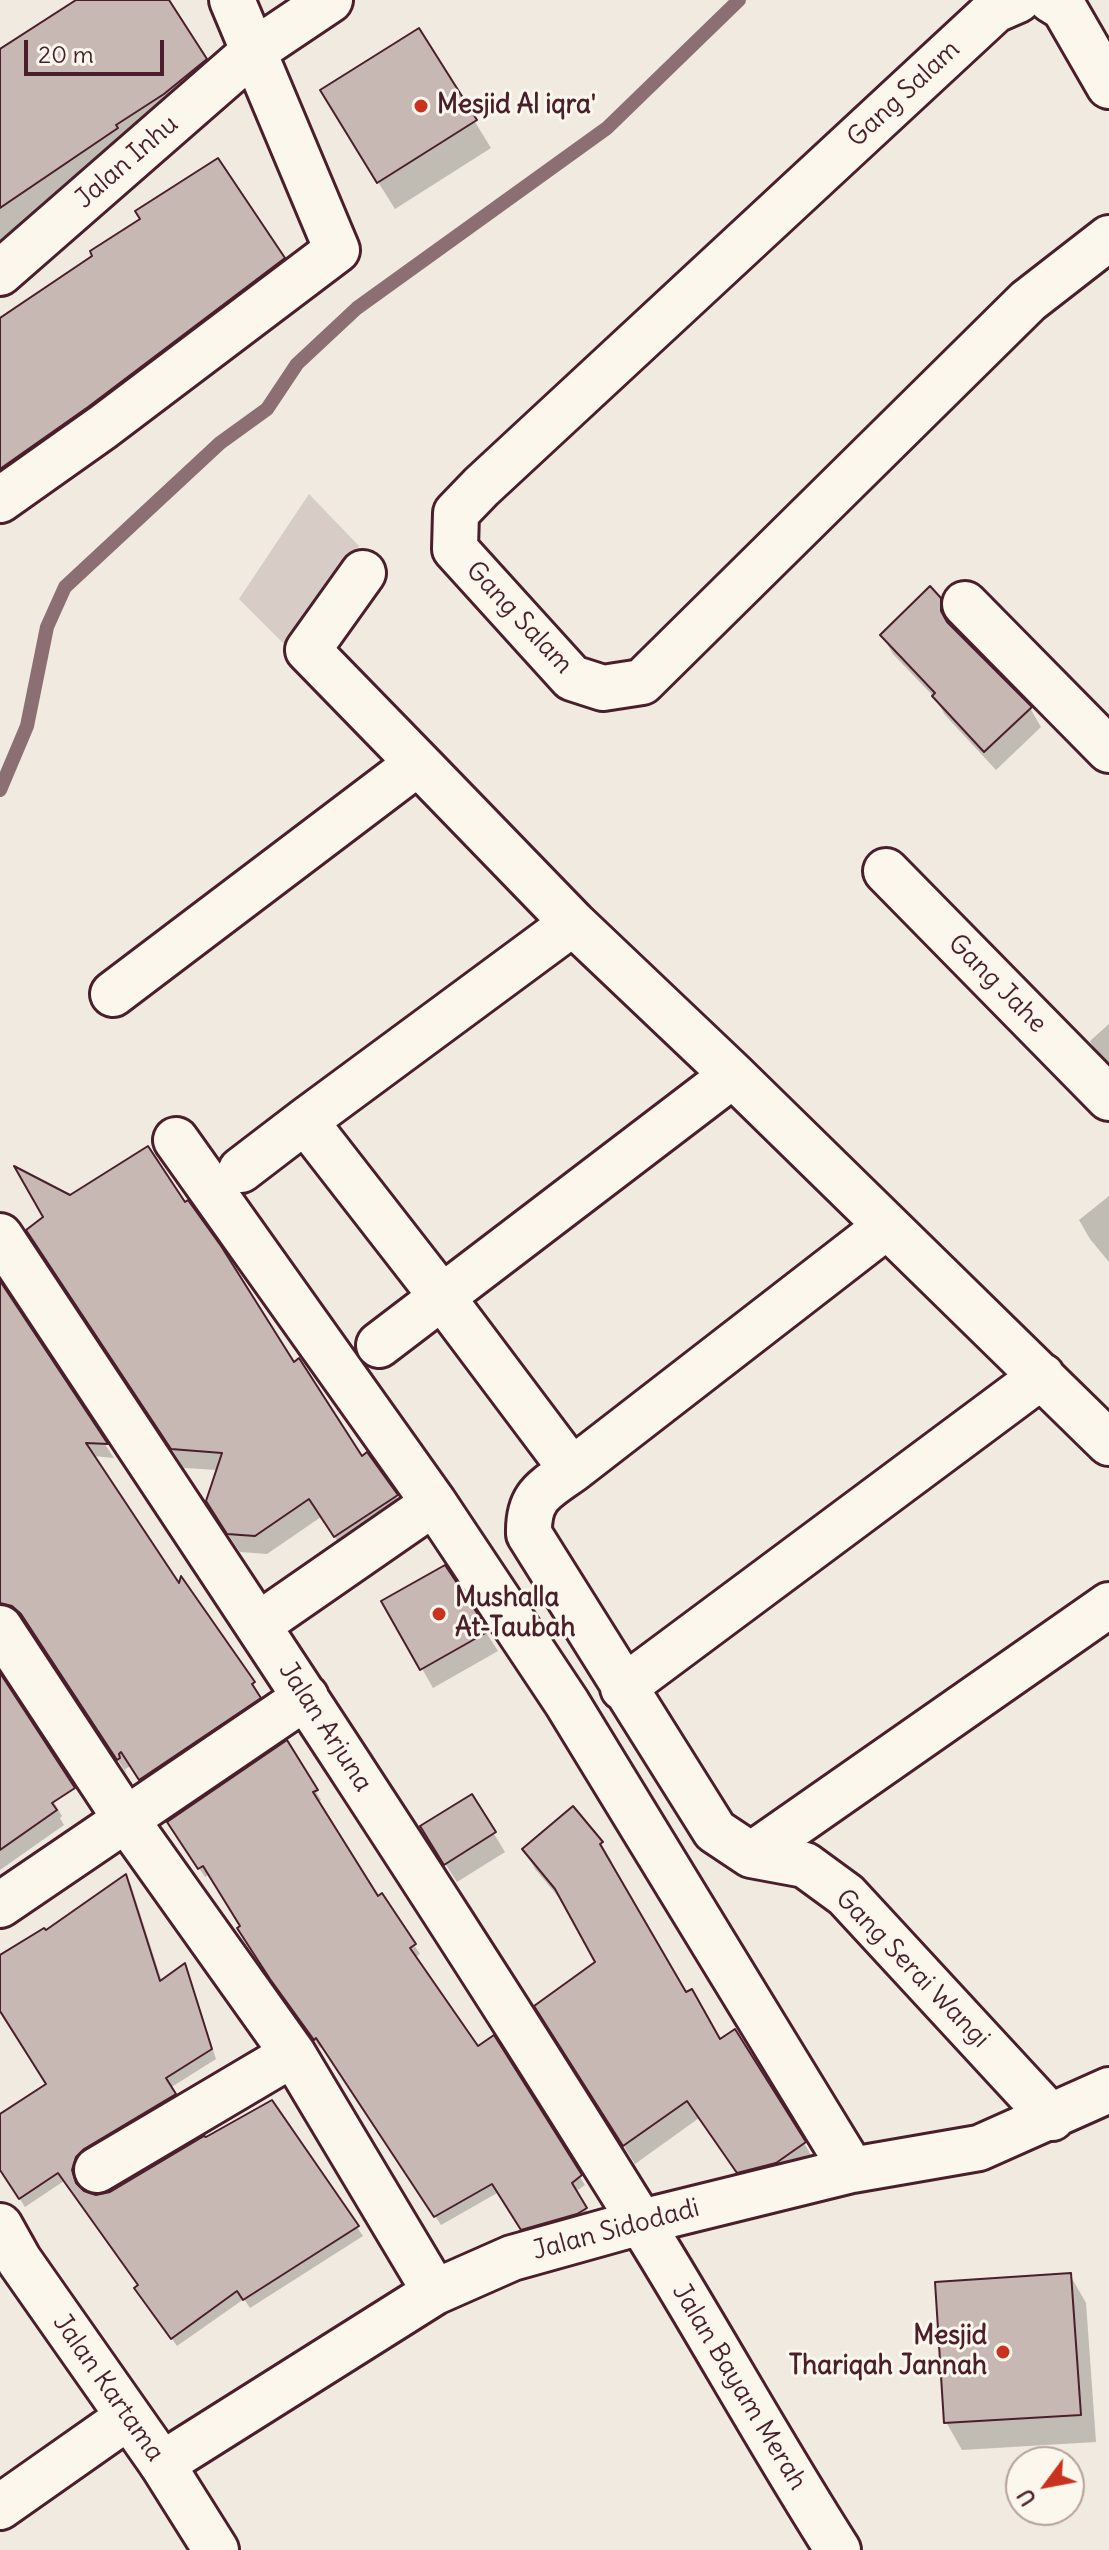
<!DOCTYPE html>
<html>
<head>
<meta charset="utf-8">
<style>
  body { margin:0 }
  #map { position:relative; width:1109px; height:2550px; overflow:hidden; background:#f0eae0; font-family:Delius,sans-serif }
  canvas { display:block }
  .north { position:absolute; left:1005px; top:2446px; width:80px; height:80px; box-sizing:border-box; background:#fbf7ec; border:2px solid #b4a19f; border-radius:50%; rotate:238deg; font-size:22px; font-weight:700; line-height:32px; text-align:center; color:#4a1f2b }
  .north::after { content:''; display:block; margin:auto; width:28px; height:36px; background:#c8321e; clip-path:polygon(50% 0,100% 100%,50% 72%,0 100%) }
  .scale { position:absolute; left:24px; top:40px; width:140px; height:36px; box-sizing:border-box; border:4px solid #4a1f2b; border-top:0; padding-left:10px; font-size:24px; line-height:28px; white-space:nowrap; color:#4a1f2b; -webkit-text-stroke:6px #fbf7ec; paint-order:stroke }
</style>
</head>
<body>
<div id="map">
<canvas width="1109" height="2550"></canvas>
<div class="north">U</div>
<div class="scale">20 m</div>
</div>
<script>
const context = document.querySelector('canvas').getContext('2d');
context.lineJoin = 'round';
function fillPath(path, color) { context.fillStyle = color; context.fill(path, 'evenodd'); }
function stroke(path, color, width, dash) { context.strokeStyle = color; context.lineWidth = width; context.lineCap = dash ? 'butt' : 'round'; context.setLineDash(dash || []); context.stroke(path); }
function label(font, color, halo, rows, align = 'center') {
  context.font = font + ' Delius,sans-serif'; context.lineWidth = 6; context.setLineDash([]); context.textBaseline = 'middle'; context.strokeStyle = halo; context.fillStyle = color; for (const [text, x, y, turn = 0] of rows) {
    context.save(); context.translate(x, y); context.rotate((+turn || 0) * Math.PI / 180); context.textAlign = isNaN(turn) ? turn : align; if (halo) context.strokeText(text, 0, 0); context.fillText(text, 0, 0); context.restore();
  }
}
fillPath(new Path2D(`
  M 309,494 L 359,546 L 284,644 L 239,599 Z`), '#d8ccc6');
fillPath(new Path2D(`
  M 79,0 L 166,0 L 216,79 L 127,148 L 31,214 L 33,218 L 0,240 L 0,59 Z
  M 419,31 L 491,148 L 395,209 L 338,118 Z
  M 283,259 L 294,278 L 0,496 L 0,320 Z
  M 939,599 L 951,619 L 951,628 L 1030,708 L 1041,727 L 996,770 L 945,715 L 935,698 L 893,654 L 882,635 Z
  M 1109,1024 L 1109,1068 L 1101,1060 L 1090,1041 Z
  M 1109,1196 L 1109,1262 L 1090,1239 L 1079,1220 Z
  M 40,1250 L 293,1365 L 362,1459 L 396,1496 L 407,1515 L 347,1555 L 321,1517 L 267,1554 L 240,1552 L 219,1521 L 218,1470 L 184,1468 Z
  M 0,1285 L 114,1458 L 93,1456 L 180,1588 L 182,1581 L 253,1683 L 267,1713 L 149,1793 L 131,1766 L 125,1769 L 127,1774 L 32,1629 L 20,1619 L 0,1609 Z
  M 444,1567 L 498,1651 L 433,1688 L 384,1601 Z
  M 0,1727 L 54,1802 L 62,1816 L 60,1818 L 64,1825 L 0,1870 Z
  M 286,1743 L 321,1800 L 317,1802 L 377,1898 L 414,1945 L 420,1954 L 414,1958 L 477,2049 L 493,2038 L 585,2185 L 575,2192 L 591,2218 L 528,2238 L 499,2192 L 441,2225 L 323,2046 L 320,2048 L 278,1988 L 210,1874 L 205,1877 L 175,1831 Z
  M 471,1796 L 505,1852 L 457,1882 L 433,1845 Z
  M 601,1843 L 612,1862 L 610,1864 L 686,1995 L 720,2042 L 804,2143 L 815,2162 L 750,2191 L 699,2118 L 635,2164 L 548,2025 L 598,1963 L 566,1906 L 535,1869 L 525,1850 Z
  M 126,1877 L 131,1885 L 162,1982 L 184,1966 L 189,1975 L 216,2059 L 170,2088 L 180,2104 L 80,2167 L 76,2180 L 79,2189 L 96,2197 L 111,2193 L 272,2103 L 363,2236 L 250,2308 L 244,2299 L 177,2346 L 142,2297 L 140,2286 L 64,2181 L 25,2207 L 0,2168 L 0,2116 L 53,2091 L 0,2007 L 0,1958 L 45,1933 Z
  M 1070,2275 L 1086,2303 L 1096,2442 L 962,2450 L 946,2422 Z`), '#0003');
stroke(new Path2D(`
  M 0,790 L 27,726 L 47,627 L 65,587 L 220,443 L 267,409 L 297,364 L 357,308 L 607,128 L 739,0`), '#8c6f72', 14);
const building = new Path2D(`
  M 76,0 L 169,0 L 207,59 L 164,94 L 116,125 L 118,128 L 0,208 L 0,49 Z
  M 419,28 L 477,120 L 377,183 L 320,90 Z
  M 218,158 L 285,258 L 88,407 L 0,469 L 0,318 L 92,256 L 90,251 L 140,219 L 135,211 Z
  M 930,586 L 941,598 L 941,611 L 947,622 L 1032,707 L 984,752 L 932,696 L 935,693 L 880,635 Z
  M 148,1146 L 185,1202 L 188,1200 L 221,1246 L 294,1362 L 299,1358 L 362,1456 L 367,1452 L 398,1495 L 334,1537 L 309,1499 L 255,1536 L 227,1534 L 206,1501 L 222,1453 L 171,1449 L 26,1230 L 43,1217 L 14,1166 L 70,1195 Z
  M 0,1281 L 108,1444 L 86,1443 L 179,1583 L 181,1576 L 255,1682 L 252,1684 L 261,1698 L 139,1780 L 121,1752 L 119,1754 L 120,1758 L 117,1760 L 21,1614 L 12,1606 L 0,1603 Z
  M 445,1565 L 489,1631 L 420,1670 L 381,1601 Z
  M 0,1673 L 75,1788 L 52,1803 L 57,1810 L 0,1850 Z
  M 287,1740 L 318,1790 L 313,1792 L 378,1896 L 382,1893 L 416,1944 L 410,1948 L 478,2046 L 494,2035 L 582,2175 L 572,2183 L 587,2208 L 577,2214 L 521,2230 L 492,2184 L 434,2217 L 316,2038 L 314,2040 L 270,1979 L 237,1928 L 240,1926 L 203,1866 L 198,1869 L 167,1822 Z
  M 472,1794 L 496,1832 L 444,1865 L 420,1826 Z
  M 573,1806 L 603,1842 L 600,1844 L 686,1992 L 692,1989 L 720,2039 L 735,2029 L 806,2142 L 776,2163 L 737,2173 L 687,2101 L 623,2146 L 534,2006 L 595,1962 L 555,1889 L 522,1849 Z
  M 126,1874 L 160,1981 L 185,1963 L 212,2049 L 166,2078 L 176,2094 L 84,2149 L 76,2157 L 72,2170 L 76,2183 L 84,2191 L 96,2195 L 110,2192 L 204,2136 L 206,2137 L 272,2100 L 359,2226 L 243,2300 L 237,2291 L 171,2339 L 134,2288 L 138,2285 L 58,2173 L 19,2199 L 0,2170 L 0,2114 L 46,2084 L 0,2011 L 0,1955 L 44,1928 L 46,1930 Z
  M 1071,2273 L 1081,2415 L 944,2423 L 935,2282 Z`);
fillPath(building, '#c8b8b3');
stroke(building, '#4a1f2b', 2);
const minor = new Path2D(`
  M 1018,0 L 995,10 L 481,487 L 456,513 L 455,549 L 572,678 L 603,688 L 642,682 L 1028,301 L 1109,238
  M 1051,0 L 1064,8 L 1109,86
  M 0,273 L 254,51 L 330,0
  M 0,500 L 103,427 L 337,250 L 232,0
  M 363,573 L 308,650 L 418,763
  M 965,604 L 1109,750
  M 886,871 L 1109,1098
  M 113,994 L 418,763 L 573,923
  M 176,1140 L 434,1503 L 567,1703 L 852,2170
  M 241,1170 L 305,1121
  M 0,1236 C 216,1562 434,1888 640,2221 C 708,2330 769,2442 838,2550
  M 379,1345 L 733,1075
  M 572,1470 L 887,1226
  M 258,1625 L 434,1503
  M 0,1628 L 125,1818 L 293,2054 L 435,2292
  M 623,1688 L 1042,1376
  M 751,1855 L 1109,1605
  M 0,1905 L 306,1697
  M 1052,2118 L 846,1895 L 805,1865 L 751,1855 L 715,1831 L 529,1534 C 528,1496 544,1490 572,1470 L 442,1297 L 305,1121 L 573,923 L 733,1075 L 1109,1443
  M 97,2170 L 293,2054
  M 162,2464 L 435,2292 L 512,2258 L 641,2222 L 852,2170 L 979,2148 L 1109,2090
  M 0,2507 L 128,2417`);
const major = new Path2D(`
  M 0,2226 L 19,2260 L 162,2464 L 216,2550`);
stroke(minor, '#4a1f2b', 50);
stroke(major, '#4a1f2b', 50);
stroke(minor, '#fbf7ec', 44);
stroke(major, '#fbf7ec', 44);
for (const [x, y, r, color] of [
  [421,106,8,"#c8321e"],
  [439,1614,8,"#c8321e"],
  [1003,2352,8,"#c8321e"]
]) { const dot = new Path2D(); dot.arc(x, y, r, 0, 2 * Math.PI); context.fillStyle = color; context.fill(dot); stroke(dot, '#fbf7ec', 3); }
label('26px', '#4a1f2b', '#fbf7ec', [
  ["Gang Salam",904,94,-43],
  ["Jalan Inhu",127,162,-41],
  ["Gang Salam",519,618,47],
  ["Gang Jahe",997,984,45],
  ["Jalan Arjuna",325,1727,57],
  ["Gang Serai Wangi",912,1969,46],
  ["Jalan Sidodadi",616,2230,-15],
  ["Jalan Bayam Merah",739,2387,59],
  ["Jalan Kartama",108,2388,55]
]);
label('bold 26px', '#4a1f2b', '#fbf7ec', [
  ["Mesjid Al iqra'",437,106],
  ["Mushalla",455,1599],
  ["At-Taubah",455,1629],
  ["Mesjid",987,2337,"right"],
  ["Thariqah Jannah",987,2367,"right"]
], 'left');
</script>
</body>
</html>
